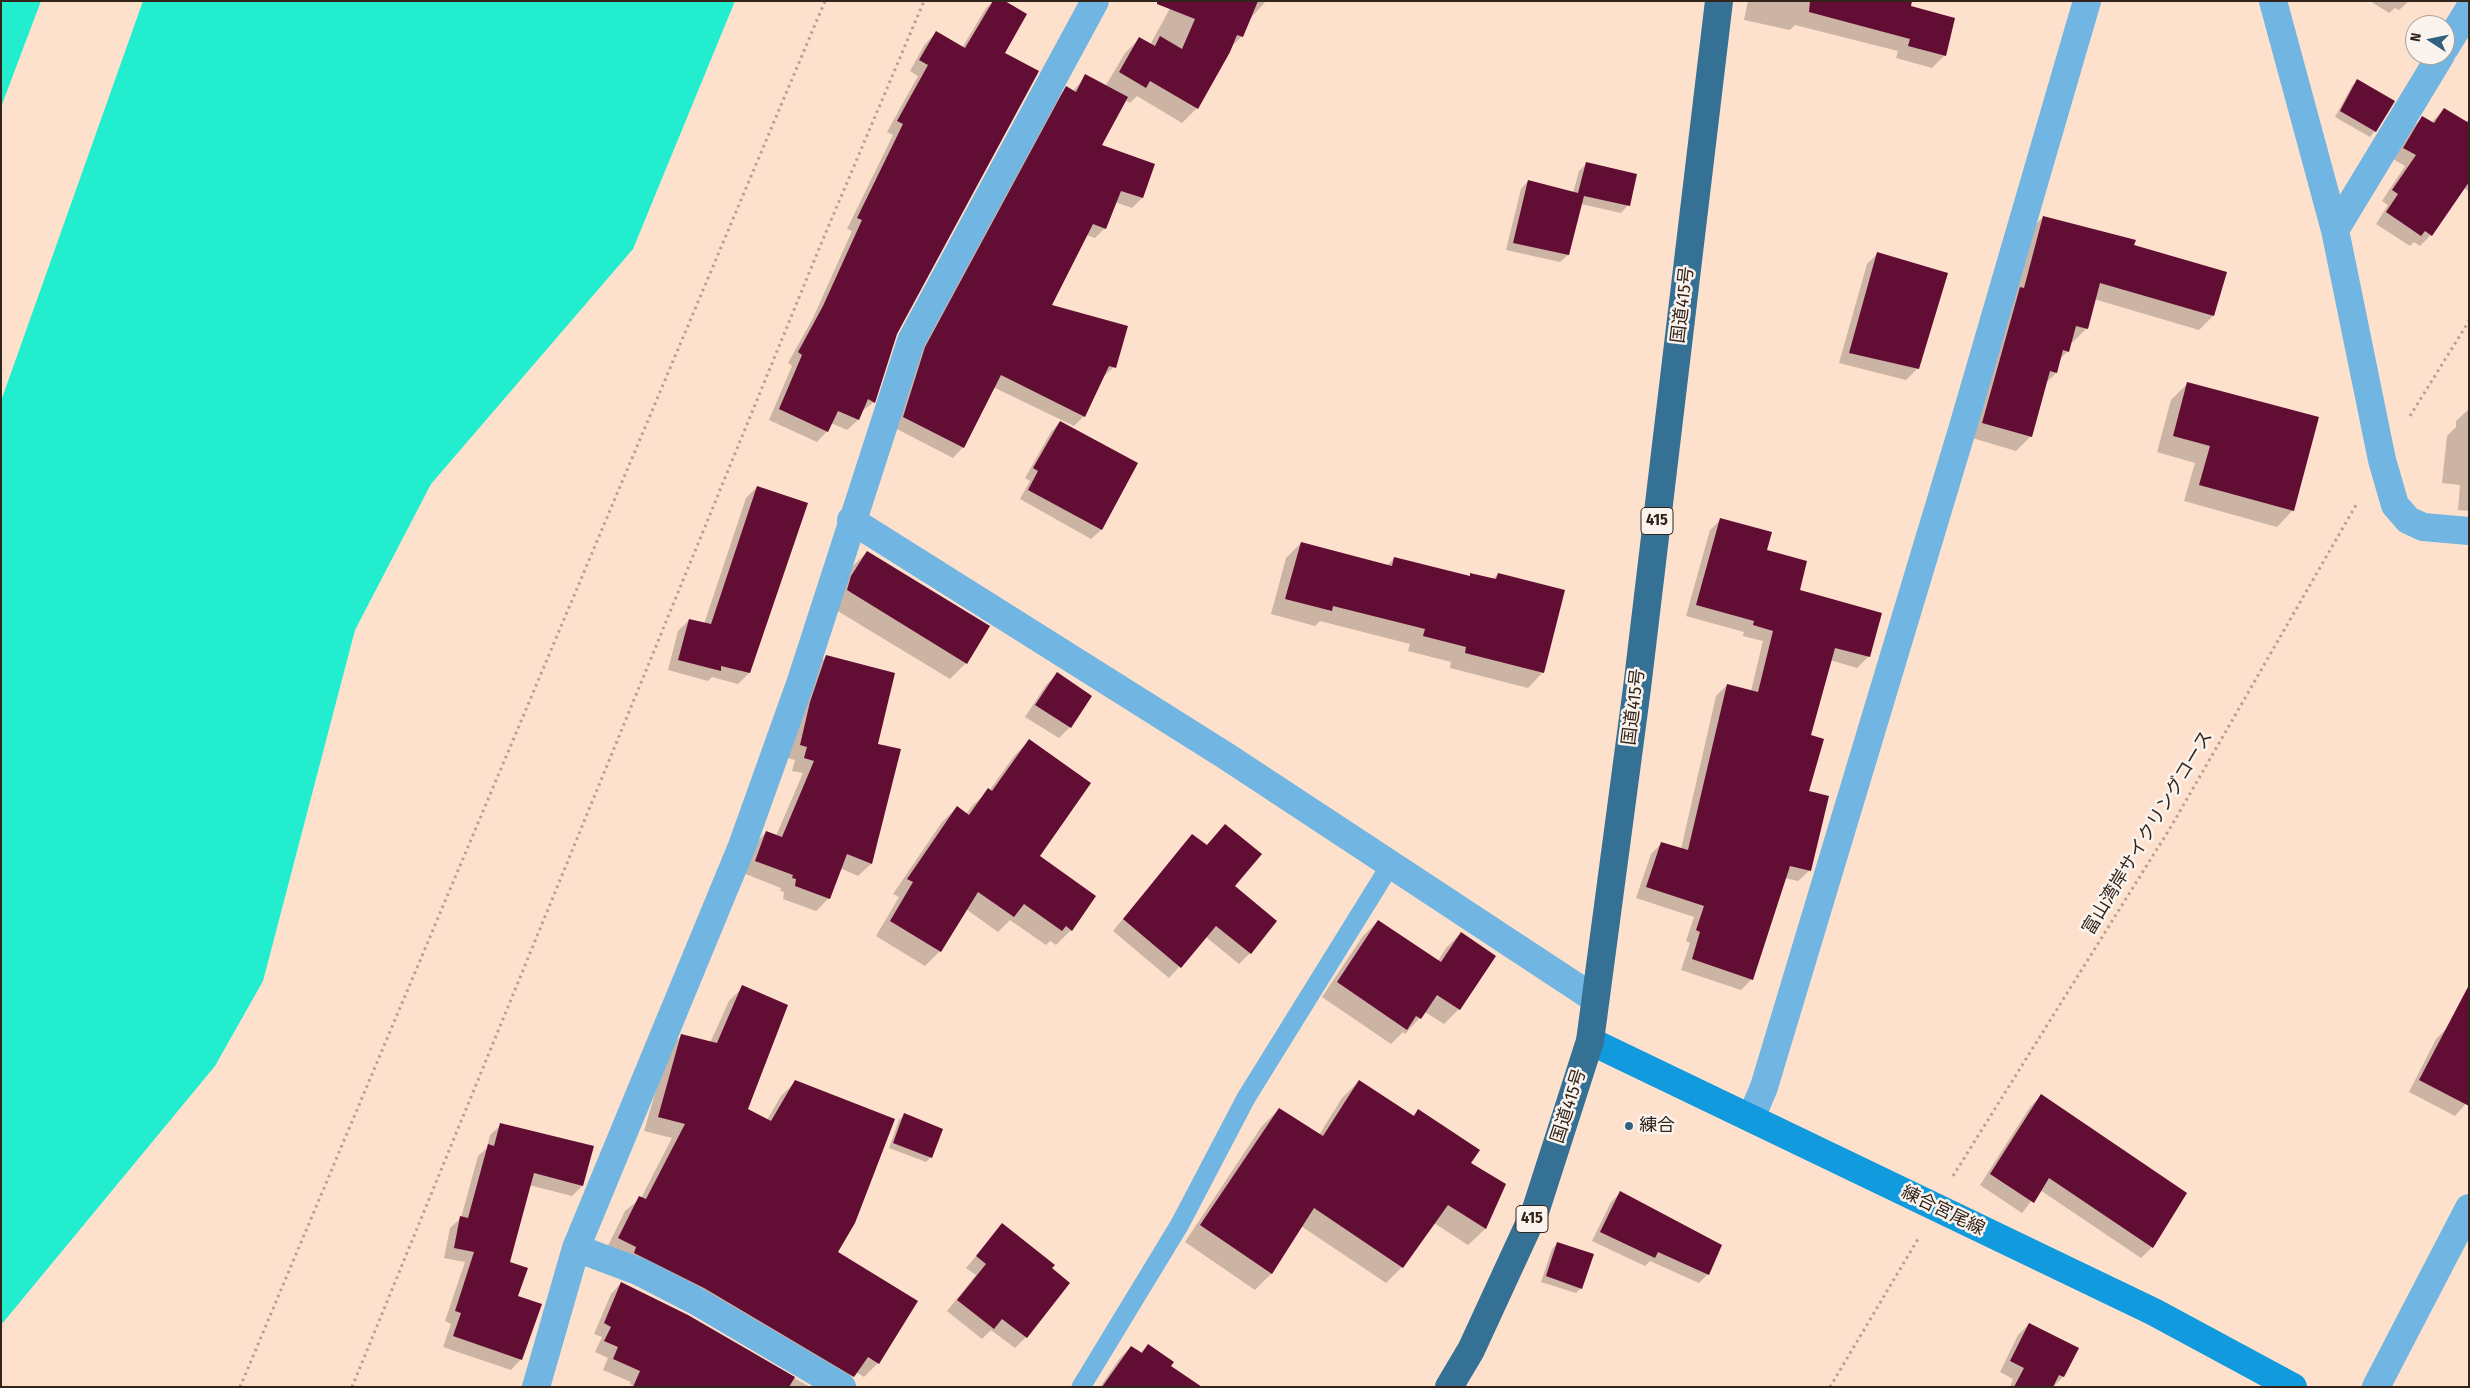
<!DOCTYPE html>
<html>
<head>
<meta charset="utf-8">
<style>
  body { margin:0 }
  #map { position:relative; width:2470px; height:1388px; overflow:hidden; background:#fee1cc; font-family:"Fira Sans Condensed",sans-serif }
  canvas { display:block }
  .frame { position:absolute; inset:0; border:2px solid #32241a; pointer-events:none }
  .north { position:absolute; left:2405px; top:15px; width:50px; height:50px; box-sizing:border-box; background:#faf3ee; border:1px solid #aaa099; border-radius:50%; rotate:281deg; font-size:14px; font-weight:700; line-height:20px; text-align:center; color:#32241a }
  .north::after { content:''; display:block; margin:auto; width:18px; height:22px; background:#326180; clip-path:polygon(50% 0,100% 100%,50% 72%,0 100%) }
</style>
</head>
<body>
<div id="map">
<canvas width="2470" height="1388"></canvas>
<div class="frame"></div>
<div class="north">N</div>
</div>
<script>
const context = document.querySelector('canvas').getContext('2d');
context.lineJoin = 'round';
function fillPath(path, color) { context.fillStyle = color; context.fill(path, 'evenodd'); }
function stroke(path, color, width, dash) { context.strokeStyle = color; context.lineWidth = width; context.lineCap = dash ? 'butt' : 'round'; context.setLineDash(dash || []); context.stroke(path); }
function label(font, color, halo, rows, align = 'center') {
  context.font = font + ' "Fira Sans Condensed","Noto Sans JP",sans-serif'; context.lineWidth = 5; context.setLineDash([]); context.textBaseline = 'middle'; context.strokeStyle = halo; context.fillStyle = color; for (const [text, x, y, turn = 0] of rows) {
    context.save(); context.translate(x, y); context.rotate((+turn || 0) * Math.PI / 180); context.textAlign = isNaN(turn) ? turn : align; if (halo) context.strokeText(text, 0, 0); context.fillText(text, 0, 0); context.restore();
  }
}
fillPath(new Path2D(`
  M 1,1 L 735,1 L 633,249 L 431,484 L 355,630 L 263,981 L 215,1066 L 1,1325 Z`), '#22edcf');
fillPath(new Path2D(`
  M 41,1 L 143,1 L 1,401 L 1,107 Z`), '#fee1cc');
fillPath(new Path2D(`
  M 993,1 L 1003,1 L 1003,53 L 896,333 L 874,402 L 861,412 L 858,420 L 847,430 L 831,423 L 827,431 L 817,442 L 769,420 L 792,366 L 788,363 L 813,318 L 852,231 L 847,229 L 893,135 L 887,132 L 918,76 L 910,71 L 925,44 L 936,33 L 962,48 L 986,8 Z
  M 1174,1 L 1266,1 L 1249,20 L 1242,36 L 1230,48 L 1197,108 L 1182,123 L 1137,96 L 1130,103 L 1125,100 L 1101,146 L 1154,164 L 1142,198 L 1132,208 L 1115,202 L 1105,228 L 1095,238 L 1086,235 L 1050,306 L 1114,367 L 1103,377 L 1084,416 L 1074,426 L 993,387 L 963,447 L 953,458 L 893,427 L 916,359 L 1057,98 L 1067,88 L 1073,91 L 1086,76 L 1105,87 L 1125,53 L 1140,38 L 1150,45 Z
  M 1748,1 L 1911,1 L 1910,7 L 1945,55 L 1932,68 L 1896,58 L 1898,51 L 1795,25 L 1790,30 L 1744,20 Z
  M 2370,1 L 2409,1 L 2399,10 L 2395,8 L 2389,13 Z
  M 2357,81 L 2375,131 L 2370,137 L 2335,117 L 2352,86 Z
  M 2444,109 L 2465,123 L 2469,119 L 2469,191 L 2463,188 L 2431,235 L 2420,246 L 2414,242 L 2410,246 L 2376,224 L 2388,205 L 2382,201 L 2405,166 L 2393,159 L 2411,129 L 2422,118 L 2431,123 Z
  M 1586,164 L 1628,205 L 1621,213 L 1581,204 L 1568,255 L 1560,262 L 1506,250 L 1521,189 L 1528,181 L 1573,193 L 1579,171 Z
  M 2043,217 L 2133,246 L 2213,316 L 2199,330 L 2094,299 L 2087,328 L 2073,342 L 2071,342 L 2068,351 L 2059,360 L 2056,373 L 2045,384 L 2030,437 L 2016,451 L 1969,437 L 2029,231 Z
  M 1878,253 L 1946,274 L 1917,369 L 1906,380 L 1839,363 L 1867,264 Z
  M 2188,383 L 2293,510 L 2277,527 L 2184,501 L 2195,463 L 2157,452 L 2171,400 Z
  M 2469,409 L 2469,511 L 2458,510 L 2460,485 L 2442,483 L 2447,436 L 2456,427 L 2456,421 Z
  M 1060,422 L 1136,464 L 1101,530 L 1091,539 L 1020,499 L 1030,481 L 1025,478 L 1051,432 Z
  M 757,487 L 749,673 L 738,684 L 712,677 L 708,681 L 668,670 L 678,631 L 689,620 L 704,624 L 746,498 Z
  M 1721,519 L 1766,551 L 1798,591 L 1868,657 L 1857,668 L 1830,660 L 1810,736 L 1807,792 L 1810,870 L 1798,881 L 1785,878 L 1752,979 L 1741,990 L 1681,970 L 1690,943 L 1686,941 L 1694,917 L 1636,898 L 1651,854 L 1662,843 L 1681,849 L 1716,696 L 1727,685 L 1751,691 L 1763,641 L 1743,636 L 1744,632 L 1686,616 L 1710,530 Z
  M 1301,543 L 1387,566 L 1394,558 L 1469,577 L 1471,575 L 1492,580 L 1498,574 L 1543,672 L 1528,688 L 1450,668 L 1451,662 L 1408,651 L 1410,644 L 1320,621 L 1315,626 L 1271,614 L 1286,558 Z
  M 867,552 L 966,663 L 950,679 L 831,607 L 850,569 Z
  M 826,657 L 877,744 L 871,864 L 858,876 L 840,868 L 829,898 L 816,911 L 783,899 L 784,892 L 780,891 L 781,888 L 743,873 L 754,845 L 766,832 L 776,836 L 803,773 L 792,771 L 795,760 L 787,758 L 813,669 Z
  M 1057,674 L 1070,727 L 1059,738 L 1025,717 L 1046,685 Z
  M 1029,741 L 1038,856 L 1071,930 L 1056,945 L 1050,941 L 1046,945 L 1010,920 L 998,932 L 966,909 L 940,951 L 925,966 L 876,936 L 899,897 L 893,894 L 942,822 L 957,807 L 966,814 L 973,805 L 989,791 L 1014,756 Z
  M 1225,825 L 1233,886 L 1250,953 L 1239,964 L 1206,937 L 1169,978 L 1113,931 L 1192,835 L 1206,846 Z
  M 1378,921 L 1438,961 L 1446,948 L 1461,933 L 1459,1009 L 1444,1024 L 1425,1012 L 1405,1034 L 1403,1032 L 1391,1044 L 1322,997 L 1363,936 Z
  M 743,987 L 746,1110 L 767,1120 L 781,1096 L 795,1082 L 836,1253 L 878,1363 L 864,1377 L 856,1372 L 843,1387 L 605,1252 L 625,1211 L 641,1198 L 672,1138 L 644,1131 L 668,1049 L 682,1035 L 710,1043 L 729,1001 Z
  M 2447,1028 L 2469,1100 L 2455,1116 L 2409,1092 L 2436,1039 Z
  M 1359,1081 L 1413,1116 L 1418,1111 L 1469,1163 L 1504,1184 L 1485,1229 L 1468,1245 L 1434,1223 L 1402,1267 L 1386,1283 L 1301,1226 L 1271,1274 L 1255,1290 L 1185,1242 L 1262,1126 L 1279,1109 L 1319,1135 L 1342,1098 Z
  M 2041,1096 L 2185,1194 L 2152,1247 L 2141,1258 L 2040,1190 L 2022,1213 L 1980,1185 L 2030,1107 Z
  M 905,1115 L 931,1157 L 926,1162 L 889,1148 L 899,1120 Z
  M 501,1125 L 592,1147 L 582,1186 L 572,1196 L 529,1185 L 509,1263 L 517,1297 L 521,1359 L 511,1370 L 443,1347 L 451,1324 L 445,1321 L 465,1262 L 444,1258 L 450,1228 L 461,1218 L 478,1156 L 487,1148 L 490,1135 Z
  M 1620,1193 L 1708,1274 L 1699,1283 L 1650,1261 L 1645,1266 L 1592,1241 L 1611,1202 Z
  M 1002,1225 L 1026,1337 L 1015,1348 L 991,1330 L 982,1339 L 947,1311 L 976,1275 L 966,1268 Z
  M 1557,1244 L 1581,1288 L 1576,1293 L 1541,1282 L 1552,1249 Z
  M 621,1283 L 688,1316 L 810,1387 L 635,1387 L 630,1384 L 631,1382 L 603,1370 L 608,1358 L 595,1352 L 602,1337 L 594,1334 L 611,1294 Z
  M 2029,1324 L 2063,1377 L 2053,1387 L 2010,1387 L 2013,1379 L 2000,1372 L 2018,1335 Z
  M 1148,1345 L 1169,1366 L 1197,1387 L 1100,1387 L 1120,1358 L 1131,1347 L 1140,1353 Z`), '#0003');
fillPath(new Path2D(`
  M 993,1 L 1005,1 L 1027,14 L 1005,53 L 1039,71 L 897,334 L 875,403 L 868,399 L 859,420 L 838,411 L 828,432 L 779,409 L 802,355 L 798,352 L 823,306 L 862,220 L 857,218 L 903,124 L 897,121 L 928,65 L 919,60 L 936,31 L 965,48 Z
  M 1157,1 L 1258,1 L 1243,37 L 1237,35 L 1230,52 L 1198,109 L 1150,81 L 1146,88 L 1119,72 L 1139,37 L 1155,46 L 1160,36 L 1182,49 L 1195,19 L 1157,4 Z
  M 1810,1 L 1912,1 L 1911,6 L 1955,18 L 1946,56 L 1908,46 L 1910,39 L 1809,12 Z
  M 1085,74 L 1128,97 L 1102,145 L 1155,164 L 1143,198 L 1121,191 L 1106,229 L 1093,224 L 1052,305 L 1128,326 L 1116,368 L 1109,366 L 1085,417 L 1001,375 L 964,448 L 903,417 L 925,347 L 1066,86 L 1076,92 Z
  M 2357,79 L 2395,101 L 2376,132 L 2340,111 Z
  M 2444,108 L 2469,123 L 2469,182 L 2432,236 L 2425,231 L 2421,236 L 2386,212 L 2398,194 L 2392,190 L 2416,155 L 2403,148 L 2422,116 L 2434,123 Z
  M 1586,162 L 1637,174 L 1630,206 L 1584,196 L 1569,255 L 1513,243 L 1528,180 L 1578,193 Z
  M 2043,216 L 2136,240 L 2134,245 L 2227,272 L 2214,316 L 2100,283 L 2088,329 L 2076,326 L 2069,352 L 2063,350 L 2057,373 L 2050,371 L 2032,437 L 1982,423 L 2020,287 L 2024,288 Z
  M 1877,252 L 1948,273 L 1919,369 L 1849,353 Z
  M 2187,382 L 2319,417 L 2294,511 L 2199,485 L 2210,446 L 2173,436 Z
  M 1060,421 L 1138,463 L 1102,530 L 1028,490 L 1038,471 L 1033,468 Z
  M 757,486 L 808,503 L 750,673 L 721,666 L 721,671 L 678,660 L 689,619 L 711,624 Z
  M 1720,518 L 1772,532 L 1767,550 L 1807,561 L 1800,590 L 1882,613 L 1870,657 L 1835,648 L 1811,735 L 1824,739 L 1809,791 L 1829,796 L 1811,871 L 1790,866 L 1753,980 L 1692,959 L 1700,932 L 1696,930 L 1704,906 L 1646,887 L 1661,842 L 1688,850 L 1727,684 L 1758,692 L 1773,631 L 1753,625 L 1754,621 L 1696,605 Z
  M 1301,542 L 1392,566 L 1394,557 L 1470,576 L 1470,573 L 1496,579 L 1498,573 L 1565,590 L 1544,673 L 1465,653 L 1466,647 L 1423,636 L 1425,629 L 1333,606 L 1332,611 L 1285,599 Z
  M 867,551 L 990,626 L 967,664 L 847,590 L 851,576 Z
  M 826,655 L 895,673 L 878,744 L 901,749 L 872,864 L 847,854 L 830,899 L 795,886 L 796,879 L 792,878 L 793,875 L 755,861 L 766,831 L 782,837 L 814,761 L 804,758 L 807,747 L 800,745 L 810,702 Z
  M 1057,672 L 1092,696 L 1071,728 L 1035,705 Z
  M 1029,739 L 1091,783 L 1040,856 L 1096,896 L 1072,931 L 1066,926 L 1062,931 L 1024,904 L 1014,917 L 978,892 L 941,952 L 890,921 L 913,882 L 907,879 L 957,806 L 969,815 L 988,788 L 992,791 Z
  M 1225,824 L 1262,854 L 1235,886 L 1277,921 L 1251,954 L 1216,926 L 1181,968 L 1123,919 L 1192,834 L 1207,845 Z
  M 1378,920 L 1441,962 L 1461,932 L 1496,956 L 1460,1010 L 1437,995 L 1421,1019 L 1416,1016 L 1407,1030 L 1337,982 Z
  M 742,985 L 788,1005 L 748,1109 L 771,1121 L 795,1080 L 895,1119 L 855,1223 L 838,1252 L 918,1301 L 879,1364 L 868,1357 L 854,1377 L 704,1288 L 634,1253 L 636,1247 L 618,1238 L 639,1196 L 646,1199 L 685,1124 L 658,1117 L 681,1034 L 717,1043 Z
  M 2469,985 L 2469,1106 L 2419,1080 Z
  M 1359,1080 L 1414,1116 L 1418,1109 L 1480,1150 L 1471,1163 L 1506,1184 L 1486,1229 L 1448,1205 L 1403,1268 L 1314,1208 L 1272,1274 L 1200,1225 L 1279,1108 L 1323,1136 Z
  M 2041,1094 L 2187,1193 L 2153,1248 L 2049,1178 L 2034,1203 L 1990,1174 Z
  M 904,1113 L 943,1129 L 932,1158 L 893,1143 Z
  M 500,1123 L 594,1146 L 583,1186 L 534,1173 L 510,1262 L 528,1268 L 518,1296 L 542,1304 L 522,1360 L 453,1336 L 461,1313 L 455,1311 L 474,1252 L 454,1248 L 460,1216 L 468,1218 L 488,1144 L 494,1146 Z
  M 1620,1191 L 1722,1245 L 1709,1275 L 1658,1252 L 1655,1258 L 1600,1232 Z
  M 1002,1223 L 1055,1265 L 1052,1268 L 1070,1283 L 1027,1338 L 1002,1319 L 994,1329 L 957,1300 L 986,1264 L 976,1256 Z
  M 1557,1242 L 1594,1254 L 1582,1289 L 1546,1276 Z
  M 621,1282 L 688,1315 L 795,1377 L 789,1387 L 633,1387 L 640,1371 L 613,1359 L 618,1347 L 604,1341 L 611,1327 L 604,1323 Z
  M 2029,1323 L 2079,1348 L 2064,1377 L 2059,1375 L 2053,1387 L 2014,1387 L 2024,1368 L 2010,1361 Z
  M 1148,1344 L 1174,1362 L 1171,1366 L 1202,1387 L 1102,1387 L 1131,1346 L 1142,1353 Z`), '#620d34');
stroke(new Path2D(`
  M 2410,416 L 2469,321
  M 1953,1176 L 2172,825 L 2356,505
  M 240,1387 L 825,1
  M 352,1387 L 821,244 L 924,1
  M 1830,1387 L 1918,1239`), '#b8a08f', 3, [2.5, 4]);
stroke(new Path2D(`
  M 1081,1387 L 1180,1224 L 1246,1098 L 1391,864`), '#71b5e2', 19);
stroke(new Path2D(`
  M 2273,1 L 2335,230 L 2382,460 L 2395,505 L 2408,520 L 2423,527 L 2469,531
  M 2445,48 L 2469,9
  M 2335,230 L 2441,55
  M 851,520 L 1226,756 L 1595,999
  M 1751,1118 L 1764,1087 L 1962,430 L 2087,1
  M 576,1248 L 640,1272 L 696,1301 L 842,1387
  M 536,1387 L 576,1248 L 742,846 L 800,684 L 911,341 L 1095,1
  M 2376,1387 L 2469,1208`), '#71b5e2', 28);
stroke(new Path2D(`
  M 1590,1041 L 2154,1312 L 2293,1387`), '#119add', 28);
stroke(new Path2D(`
  M 1449,1387 L 1471,1350 L 1536,1209 L 1590,1041 L 1637,688 L 1719,1`), '#357095', 28);
for (const [x, y, r, color] of [
  [1629,1126,5,"#326180"]
]) { const dot = new Path2D(); dot.arc(x, y, r, 0, 2 * Math.PI); context.fillStyle = color; context.fill(dot); stroke(dot, '#faf3ee', 2); }
for (const [x, y, w] of [
  [1657,521,32],
  [1532,1219,32]
]) { const box = new Path2D(); box.roundRect(x - w / 2, y - 13.5, w, 27, 4); context.fillStyle = '#faf3ee'; context.fill(box); stroke(box, '#32241a', 1); }
label('bold 16px', '#32241a', null, [
  ["415",1657,521],
  ["415",1532,1219]
]);
label('18px', '#32241a', '#faf3ee', [
  ["国道415号",1683,305,-83],
  ["国道415号",1634,707,-83],
  ["富山湾岸サイクリングコース",2148,833,-59],
  ["国道415号",1569,1106,-72],
  ["練合宮尾線",1943,1211,26]
]);
label('18px', '#32241a', '#faf3ee', [
  ["練合",1639,1126]
], 'left');
</script>
</body>
</html>
